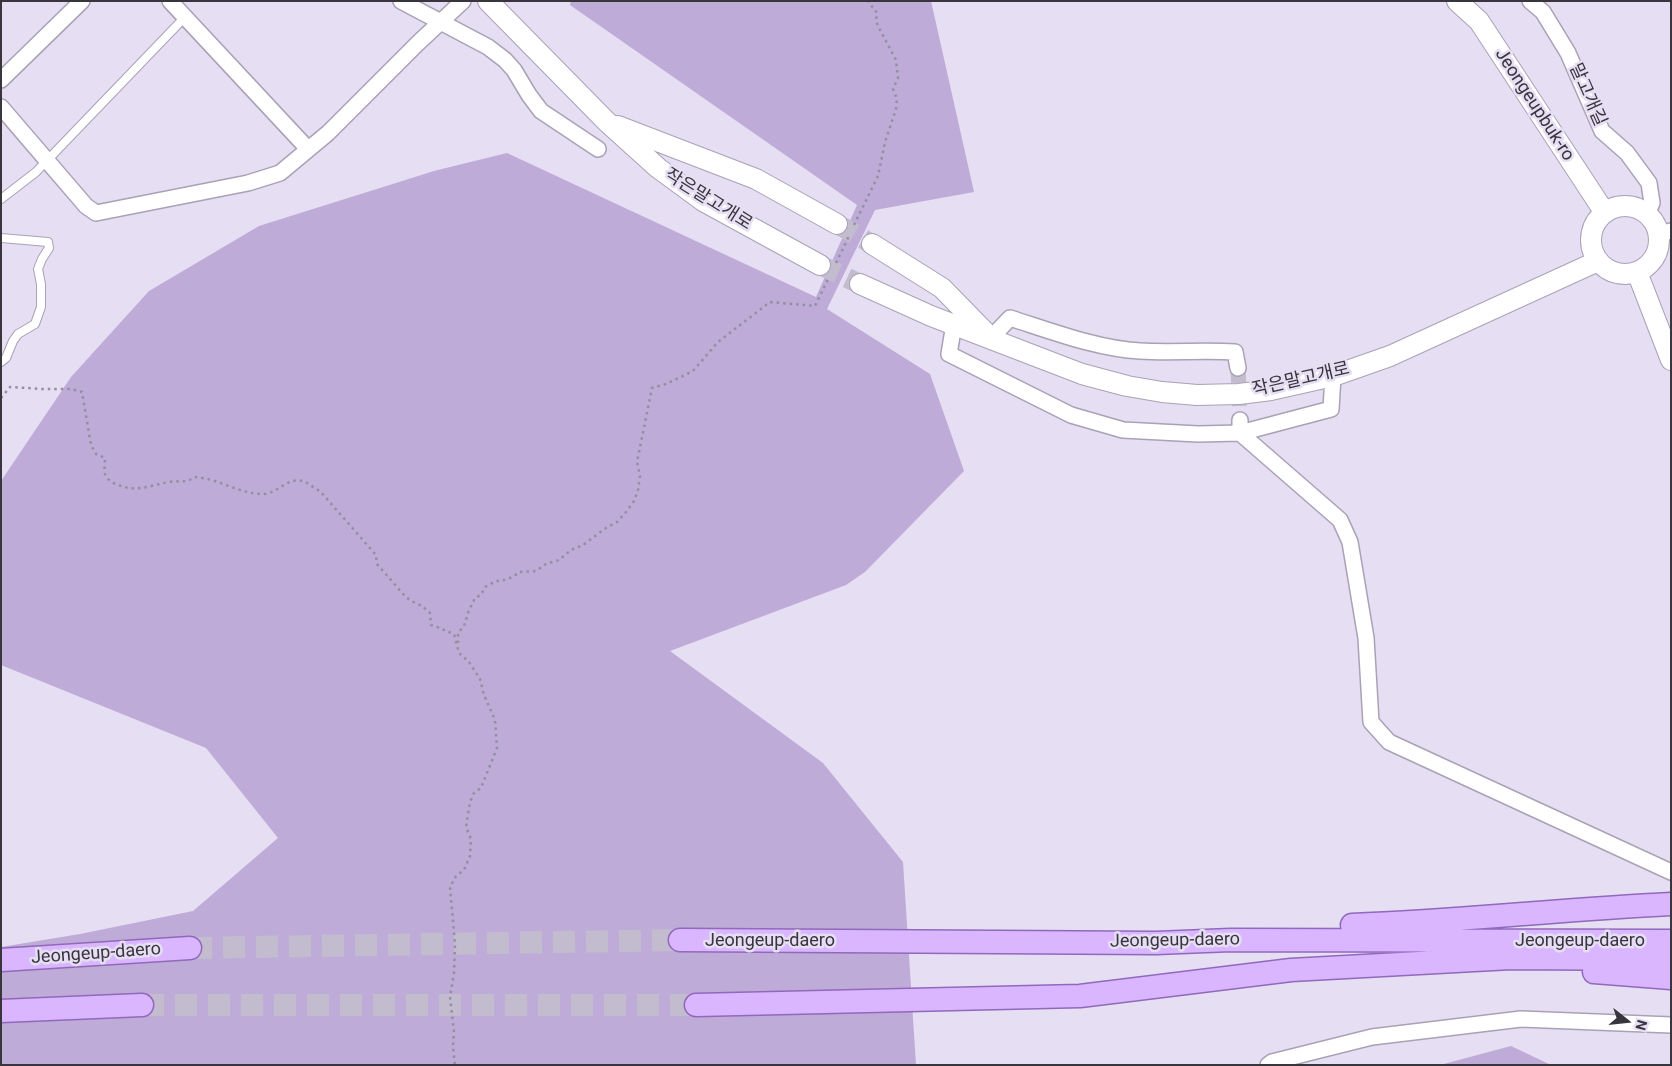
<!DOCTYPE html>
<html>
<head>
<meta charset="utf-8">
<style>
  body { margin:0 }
  #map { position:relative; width:1672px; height:1066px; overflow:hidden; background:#e6def3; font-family:Roboto,sans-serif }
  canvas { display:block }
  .frame { position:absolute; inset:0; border:2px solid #38353d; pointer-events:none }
  .north { position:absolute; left:1602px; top:996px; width:50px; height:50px; -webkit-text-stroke:4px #e6def3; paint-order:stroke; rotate:106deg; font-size:14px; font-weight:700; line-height:20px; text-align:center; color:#38353d }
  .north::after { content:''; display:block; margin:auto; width:18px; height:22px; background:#38353d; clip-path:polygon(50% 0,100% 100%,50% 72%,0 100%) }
</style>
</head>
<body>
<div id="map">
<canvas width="1672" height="1066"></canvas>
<div class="frame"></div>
<div class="north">N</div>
</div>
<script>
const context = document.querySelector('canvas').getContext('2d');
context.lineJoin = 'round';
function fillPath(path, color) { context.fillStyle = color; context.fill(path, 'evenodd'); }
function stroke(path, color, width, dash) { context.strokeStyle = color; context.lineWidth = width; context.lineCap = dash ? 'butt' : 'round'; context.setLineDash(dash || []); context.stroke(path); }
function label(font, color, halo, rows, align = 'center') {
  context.font = font + ' Roboto,"Noto Sans KR",sans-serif'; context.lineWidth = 5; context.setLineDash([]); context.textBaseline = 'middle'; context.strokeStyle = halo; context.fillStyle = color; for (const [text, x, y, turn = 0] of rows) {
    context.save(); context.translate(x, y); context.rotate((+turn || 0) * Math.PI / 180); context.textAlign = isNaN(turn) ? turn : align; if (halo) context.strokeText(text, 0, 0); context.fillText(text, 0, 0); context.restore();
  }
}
fillPath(new Path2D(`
  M 571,1 L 931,1 L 974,192 L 875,210 L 827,309 L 930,374 L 964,471 L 865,572 L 846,585 L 670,651 L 823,763 L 903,862 L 916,1065 L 1,1065 L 1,947 L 80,934 L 193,911 L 278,838 L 206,748 L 1,665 L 1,481 L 71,377 L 149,291 L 259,226 L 434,171 L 507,153 L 816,297 L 857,205 L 570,5 Z
  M 1511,1046 L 1551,1065 L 1440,1065 Z`), '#beabd7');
stroke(new Path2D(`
  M 1238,368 L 1240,420`), '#c3bccf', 15, [15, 8]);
stroke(new Path2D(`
  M 837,224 L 872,244
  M 820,265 L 860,284`), '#c3bccf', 20, [20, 10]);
stroke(new Path2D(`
  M 190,948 L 680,940
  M 142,1005 L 696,1005`), '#c3bccf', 22, [22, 11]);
const lane = new Path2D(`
  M 1,199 L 36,172 L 185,17
  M 1,238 L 48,242 L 49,248 L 42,259 L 38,269 L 41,284 L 41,307 L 35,324 L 18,334 L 13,341 L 6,358 L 1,362`);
const street = new Path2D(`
  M 170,1 L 308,149
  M 401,1 L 488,47 L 505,60 L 514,70 L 529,95 L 541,111 L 598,149
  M 1530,1 L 1543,12 L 1568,53 L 1602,131 L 1627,153 L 1649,183 L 1652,203 L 1647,214
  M 1,80 L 82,1
  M 1,107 L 86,206 L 96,213 L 248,183 L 280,173 L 328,133 L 417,44 L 463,1
  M 1659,234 L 1671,231
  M 954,324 L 949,354 L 1071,415 L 1123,430 L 1198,434 L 1240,433 L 1331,409 L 1333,376
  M 991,338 L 1010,318 C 1051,331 1098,349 1140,351 C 1171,353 1203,350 1235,352 L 1238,368
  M 1240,420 L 1240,433 L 1340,520 L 1350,542 L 1366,638 L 1371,722 L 1389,742 L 1671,872
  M 1268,1065 L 1272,1062 L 1372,1037 L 1521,1019 L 1671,1025`);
const secondary = new Path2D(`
  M 488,1 L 606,121 L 658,168 L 703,201 L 820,265
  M 1457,1 L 1479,21 L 1605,213
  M 618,126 L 756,179 L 837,224
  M1591 240a34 34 0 1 1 68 0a34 34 0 1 1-68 0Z
  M 872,244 L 942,288 L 988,335
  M 1637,272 L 1671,360
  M 860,284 L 931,316 L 1082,374 L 1127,386 L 1162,392 L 1197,395 L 1239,394 L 1271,390 L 1333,376 L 1390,356 L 1598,261`);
const primary = new Path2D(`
  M 1352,925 C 1459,921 1565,909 1671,904
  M 680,940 L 1156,943 L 1231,940 L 1671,941
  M 1,960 L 190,948
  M 1594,972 L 1671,978
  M 696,1005 L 1080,996 L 1291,970 L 1511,958 L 1671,959
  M 1,1011 L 142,1005`);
stroke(lane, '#aaa1b5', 10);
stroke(street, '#aaa1b5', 18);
stroke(secondary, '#aaa1b5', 22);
stroke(primary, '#9069bb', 25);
stroke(new Path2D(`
  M 854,225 L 878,176 L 885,142 L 896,109 L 897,99 L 893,89 L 898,78 L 896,60 L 879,28 L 876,21 L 877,13 L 868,1
  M 836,263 L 849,236
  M 1,398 L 10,387 L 43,389 L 71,389 L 82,392 L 91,445 L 96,454 L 105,458 C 105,463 104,469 105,474 C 106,478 112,483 116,484 C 137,493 147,486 169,482 C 179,480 186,484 194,477 C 218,478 242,495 263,494 C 277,494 287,477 303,481 C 308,483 314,488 320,491 L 376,555 L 377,564 L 404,595 L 411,601 L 422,606 L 430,613 L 431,625 C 439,627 445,631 454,634 L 459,653 L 469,662 L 480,679 L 484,695 L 495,720 L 497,748 L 481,788 L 474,793 L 470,802 L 466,827 L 471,839 L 470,856 L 464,870 L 456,876 L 450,887 L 455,944 L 454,973 L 450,997 L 454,1032 L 453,1047 L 455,1065
  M 458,643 L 458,633 L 464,626 L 469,610 L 475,598 L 481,595 L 485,587 L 496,581 L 501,581 L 513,577 L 519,572 L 536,571 L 546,564 L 559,560 L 571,550 L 583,545 L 606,528 L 617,522 L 627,511 L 634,501 L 638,490 L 640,476 L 637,462 L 652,388 L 666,384 L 693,371 L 718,342 L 770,302 L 815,306 L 828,279`), '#948f9e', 2.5, [2.5, 4]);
stroke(lane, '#fff', 8);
stroke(street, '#fff', 15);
stroke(secondary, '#fff', 20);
stroke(primary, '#d9b6ff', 22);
label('18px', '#38353d', '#e6def3', [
  ["말고개길",1587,95,66],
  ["Jeongeupbuk-ro",1534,105,57],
  ["작은말고개로",708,200,32],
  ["작은말고개로",1301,380,-13],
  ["Jeongeup-daero",770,941],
  ["Jeongeup-daero",1175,941,-1],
  ["Jeongeup-daero",1580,941],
  ["Jeongeup-daero",96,954,-4]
]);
</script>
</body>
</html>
